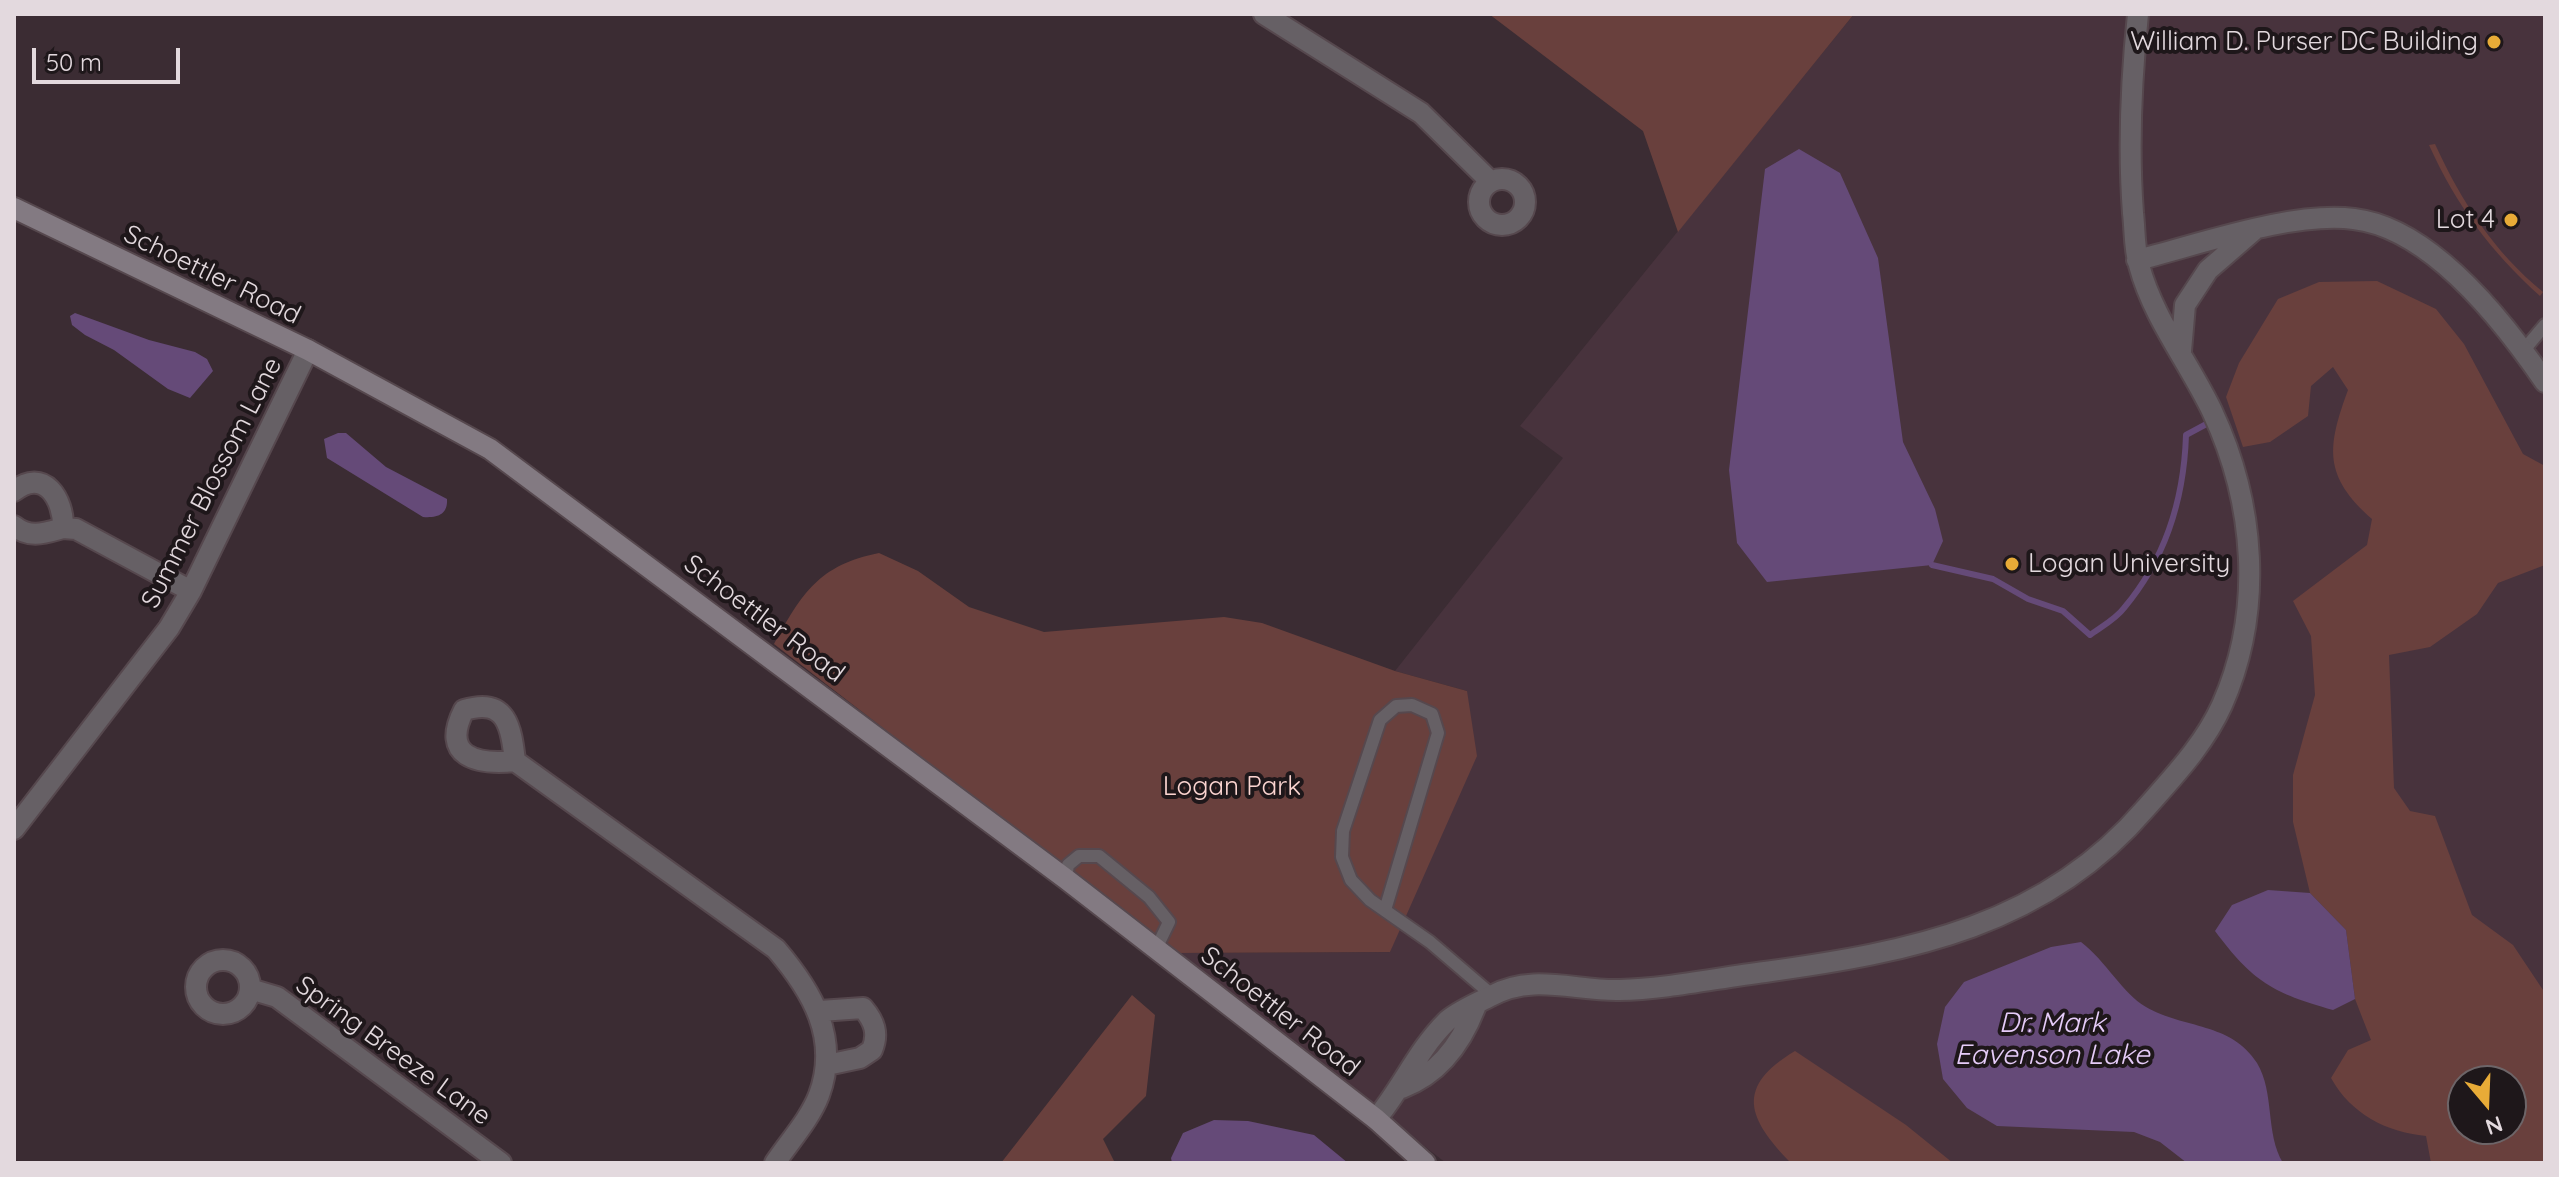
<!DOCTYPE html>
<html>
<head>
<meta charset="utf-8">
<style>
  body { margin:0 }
  #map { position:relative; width:2559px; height:1177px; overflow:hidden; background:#3b2c33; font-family:Quicksand,sans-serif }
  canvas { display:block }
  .frame { position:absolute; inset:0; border:16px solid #e3d9de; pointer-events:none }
  .north { position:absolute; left:2447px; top:1065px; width:80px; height:80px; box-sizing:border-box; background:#1e171a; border:2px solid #6d6568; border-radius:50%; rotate:161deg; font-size:22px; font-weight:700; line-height:32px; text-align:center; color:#e3d9de }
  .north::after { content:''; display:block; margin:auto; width:28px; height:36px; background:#e8ab37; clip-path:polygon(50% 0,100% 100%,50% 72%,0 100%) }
  .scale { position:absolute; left:32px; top:48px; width:148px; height:36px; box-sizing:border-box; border:4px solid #e3d9de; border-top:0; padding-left:10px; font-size:24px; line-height:28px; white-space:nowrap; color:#e3d9de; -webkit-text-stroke:6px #1e171a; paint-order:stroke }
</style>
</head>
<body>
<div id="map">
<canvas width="2559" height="1177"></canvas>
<div class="frame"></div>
<div class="north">N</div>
<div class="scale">50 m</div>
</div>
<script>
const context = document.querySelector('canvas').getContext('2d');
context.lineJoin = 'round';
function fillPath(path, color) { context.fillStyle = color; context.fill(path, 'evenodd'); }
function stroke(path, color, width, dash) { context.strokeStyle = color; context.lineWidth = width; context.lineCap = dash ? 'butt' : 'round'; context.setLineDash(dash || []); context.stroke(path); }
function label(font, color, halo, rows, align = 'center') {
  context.font = font + ' Quicksand,sans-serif'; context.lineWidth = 8; context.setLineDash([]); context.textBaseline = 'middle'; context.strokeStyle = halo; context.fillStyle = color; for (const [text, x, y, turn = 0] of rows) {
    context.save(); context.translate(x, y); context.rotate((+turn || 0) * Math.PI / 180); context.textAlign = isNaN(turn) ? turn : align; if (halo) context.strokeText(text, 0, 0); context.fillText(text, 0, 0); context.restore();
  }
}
fillPath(new Path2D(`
  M 1854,14 L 2545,14 L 2545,1163 L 1446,1163 L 1175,953 L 1390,952 L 1467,691 L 1395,671 L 1563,458 L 1520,426 ZM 2463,1081 L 2511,1081 L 2511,1129 L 2463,1129 Z`), '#48333d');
fillPath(new Path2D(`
  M 1489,14 L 1854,14 L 1678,232 L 1643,131 Z
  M 2435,144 C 2461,201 2494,252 2543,292 L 2540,296 C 2491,252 2456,205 2429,145 Z
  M 2377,281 L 2436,309 L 2464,344 L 2523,454 L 2545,466 L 2545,565 L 2498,583 L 2477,614 L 2430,647 L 2389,655 L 2394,788 L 2410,811 L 2435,816 L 2472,915 L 2513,945 L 2545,993 L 2545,1163 L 2431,1163 L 2426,1136 C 2386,1132 2351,1114 2331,1078 L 2348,1050 L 2371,1040 L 2355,999 L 2346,930 L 2310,893 L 2293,822 L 2293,775 L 2315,695 L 2311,636 L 2293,601 L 2367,545 L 2372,519 C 2323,476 2327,447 2348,390 L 2333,367 L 2311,386 L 2308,416 L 2270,442 L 2243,447 L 2226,397 L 2239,363 L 2278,299 L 2319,282 ZM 2463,1081 L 2511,1081 L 2511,1129 L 2463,1129 Z
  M 879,553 L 918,571 L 969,607 L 1044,632 L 1224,617 L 1262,623 L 1395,671 L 1467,691 L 1477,756 L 1390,952 L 1175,953 L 774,644 C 802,593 819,565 879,553 Z
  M 1132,995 L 1155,1015 L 1146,1096 L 1103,1139 L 1115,1163 L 1001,1163 Z
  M 1795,1051 L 1906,1125 L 1953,1163 L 1791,1163 C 1747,1118 1735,1087 1795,1051 Z`), '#69403d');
fillPath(new Path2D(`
  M 1799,149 L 1840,173 L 1878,258 L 1903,442 L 1935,509 L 1943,541 L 1932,565 L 1767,582 L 1737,543 L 1729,470 L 1765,169 Z
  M 75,313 L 149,340 L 195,352 L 207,359 L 213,371 L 190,398 L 168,389 L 114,350 L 85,335 L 72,325 L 70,316 Z
  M 338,433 L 346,433 L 386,467 L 447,499 C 448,515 437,518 423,517 L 327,458 L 324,439 Z
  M 2268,890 L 2310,893 L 2346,930 L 2355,999 L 2333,1010 C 2273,993 2253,982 2215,931 L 2232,905 Z
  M 2081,942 C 2106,961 2123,994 2146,1007 C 2184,1029 2231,1022 2257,1063 C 2275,1093 2265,1133 2283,1163 L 2187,1163 L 2160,1142 L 2134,1132 L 1997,1126 L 1967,1108 L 1943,1079 L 1937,1044 L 1945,1007 L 1964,982 L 2051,947 Z
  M 1214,1120 L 1248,1121 L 1314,1135 L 1348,1163 L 1172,1163 L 1171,1158 L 1183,1133 Z`), '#654a78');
stroke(new Path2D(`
  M 1932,565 L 1993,579 L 2028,599 L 2063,611 L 2090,635 C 2101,627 2116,619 2124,608 C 2166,558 2184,498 2186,435 L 2212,421`), '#654a78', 6);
const lane = new Path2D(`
  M 2523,351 L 2545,325
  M 1066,879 L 1068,865 L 1079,856 L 1099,856 L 1149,897 L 1169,922 L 1156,949
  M 1385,910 L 1438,733 L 1432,714 L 1412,705 L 1396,706 L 1380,720 L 1343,831 L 1342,857 L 1351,880 L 1370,900 L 1430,942 L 1492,995`);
const street = new Path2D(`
  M 1264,14 L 1421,113 L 1489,180
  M1479 202a23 23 0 1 1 46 0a23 23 0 1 1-46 0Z
  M 2137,260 C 2198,245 2292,211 2354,219 C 2431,228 2504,322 2545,382
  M 2181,351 L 2185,305 L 2208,270 L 2253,231
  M 14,491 C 44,467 64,499 63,528 C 45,533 30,539 14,526
  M 63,528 L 76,529 L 191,591
  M 515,761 C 477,765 440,757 464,710 C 507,697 511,727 515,761 L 776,949 C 812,991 840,1038 819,1095 C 810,1119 789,1142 775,1163
  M 14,829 L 169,628 L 191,591 L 308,350
  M196 987a27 27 0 1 1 54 0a27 27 0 1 1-54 0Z
  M 250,989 L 277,997 L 501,1163
  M 820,1011 L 863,1008 C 874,1021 879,1033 872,1050 L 860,1058 L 827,1065
  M 1402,1088 C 1439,1074 1461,1044 1475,1008
  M 1376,1119 C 1402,1088 1417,1051 1446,1022 C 1456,1012 1478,1003 1491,996 C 1532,973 1575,991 1619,990 C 1668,989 1716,978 1765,972 C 1910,952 2045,926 2145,809 C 2173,777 2204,745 2222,705 C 2264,610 2255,503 2212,411 C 2188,361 2153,318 2139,265 C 2134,248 2135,230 2133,213 C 2128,146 2131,81 2138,14`);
const secondary = new Path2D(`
  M 14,208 L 308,350 L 490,449 L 1066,879 L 1376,1119 L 1425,1163`);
stroke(lane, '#56484e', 16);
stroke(street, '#56484e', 24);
stroke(secondary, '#56484e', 24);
stroke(lane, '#666065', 12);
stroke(street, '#666065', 20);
stroke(secondary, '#837a82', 20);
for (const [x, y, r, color] of [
  [2494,42,8,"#e8ab37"],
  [2511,220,8,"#e8ab37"],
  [2012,564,8,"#e8ab37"]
]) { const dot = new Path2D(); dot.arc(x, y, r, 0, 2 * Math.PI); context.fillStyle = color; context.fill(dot); stroke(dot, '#1e171a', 3); }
label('26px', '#e3d9de', '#1e171a', [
  ["William D. Purser DC Building",2478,42],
  ["Lot 4",2495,220],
  ["Logan University",2028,564,"left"]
], 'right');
label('26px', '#e3d9de', '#1e171a', [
  ["Schoettler Road",212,275,26],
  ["Summer Blossom Lane",212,483,-63],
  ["Schoettler Road",764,619,37],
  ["Schoettler Road",1280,1012,38],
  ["Spring Breeze Lane",393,1051,36]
]);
label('26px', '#fbd4d0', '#1e171a', [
  ["Logan Park",1232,787]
]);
label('italic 28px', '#e6ccf9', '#1e171a', [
  ["Dr. Mark",2052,1024],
  ["Eavenson Lake",2052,1056]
]);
</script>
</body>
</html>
